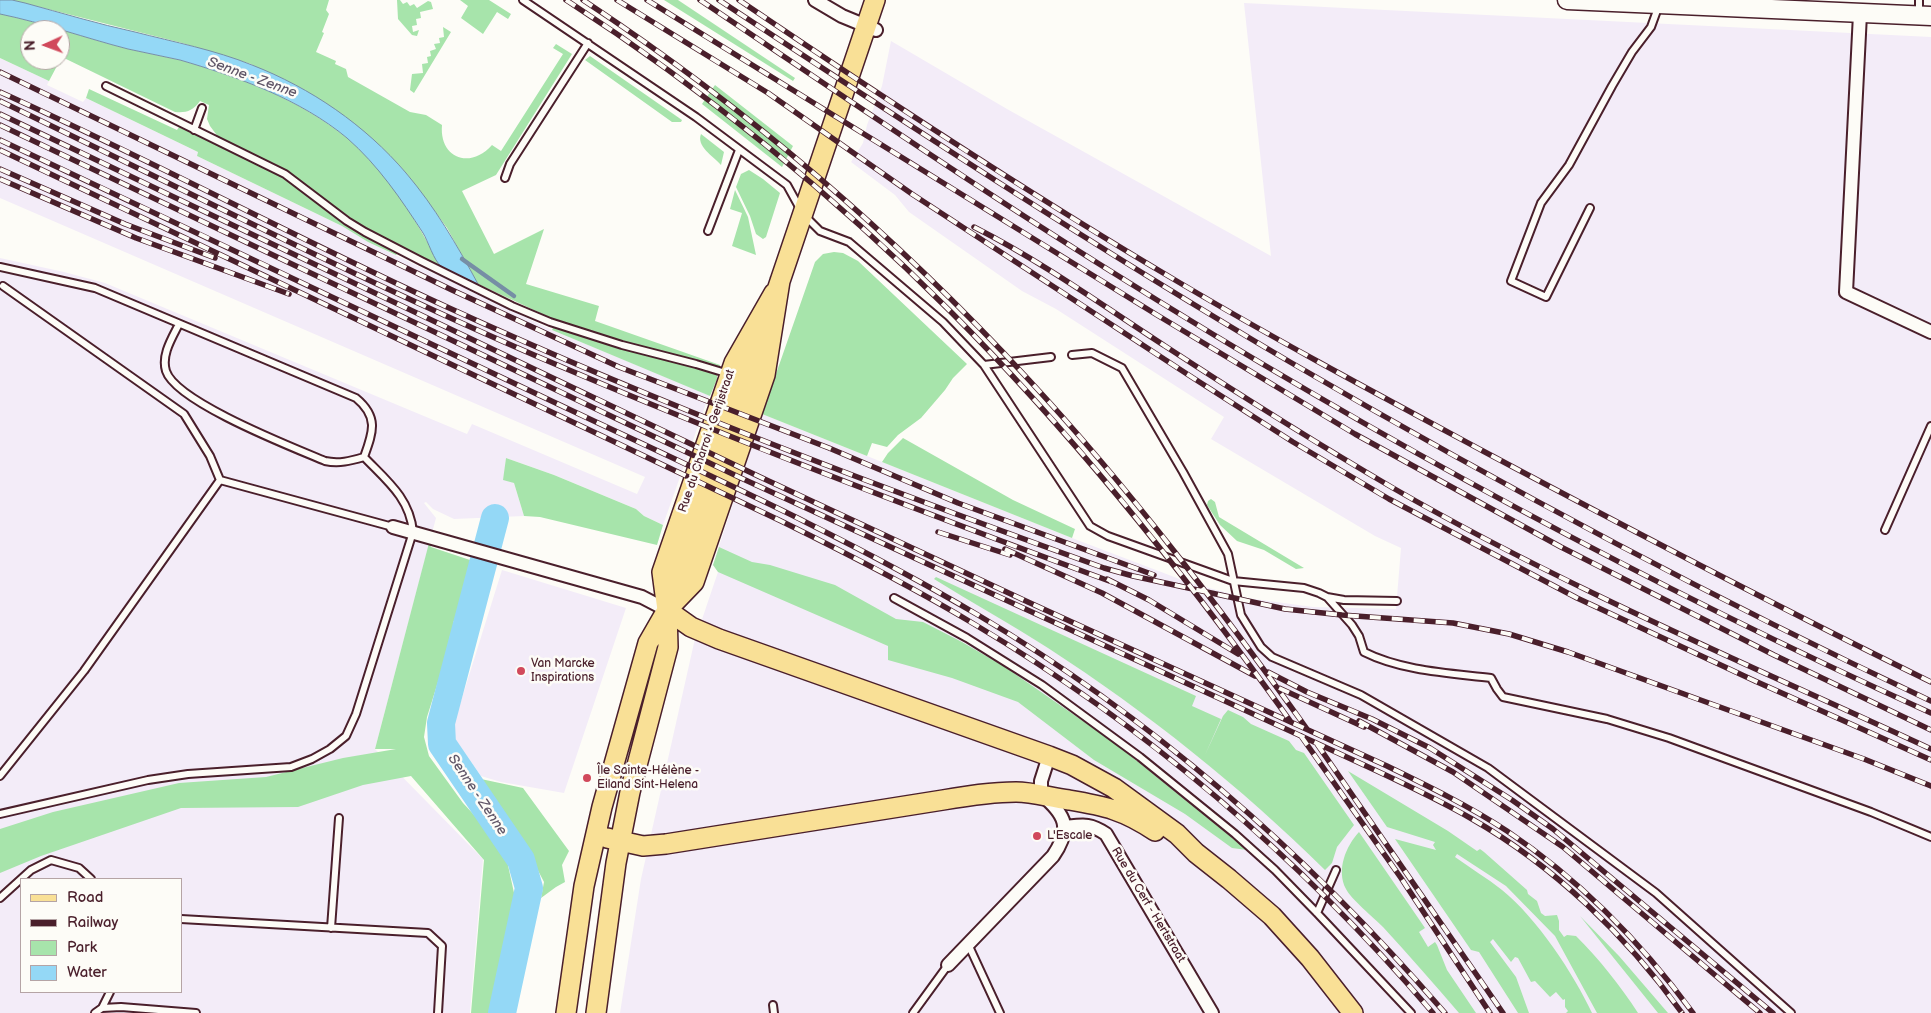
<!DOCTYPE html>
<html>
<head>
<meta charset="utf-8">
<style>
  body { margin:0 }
  #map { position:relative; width:1931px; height:1013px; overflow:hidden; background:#fdfcf7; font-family:"Balsamiq Sans",sans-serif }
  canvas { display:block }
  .legend { position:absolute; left:20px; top:878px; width:162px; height:115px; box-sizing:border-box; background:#fdfcf7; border:1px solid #b5a4a5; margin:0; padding:6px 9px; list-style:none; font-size:15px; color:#4a1f2b }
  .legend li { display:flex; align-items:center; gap:10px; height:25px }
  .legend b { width:25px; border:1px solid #b5a4a5 }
  .north { position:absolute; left:20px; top:20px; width:50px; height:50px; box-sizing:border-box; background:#fdfcf7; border:1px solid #b5a4a5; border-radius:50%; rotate:268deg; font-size:14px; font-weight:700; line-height:20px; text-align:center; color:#4a1f2b }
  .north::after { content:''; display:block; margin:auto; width:18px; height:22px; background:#d1495b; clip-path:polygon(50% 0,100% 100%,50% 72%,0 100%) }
</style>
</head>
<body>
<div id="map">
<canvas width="1931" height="1013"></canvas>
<ul class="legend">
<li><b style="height:6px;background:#f9e096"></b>Road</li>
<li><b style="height:6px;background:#4a1f2b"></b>Railway</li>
<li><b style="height:14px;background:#a7e4ab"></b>Park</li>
<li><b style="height:14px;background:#94d8f6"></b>Water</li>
</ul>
<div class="north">N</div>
</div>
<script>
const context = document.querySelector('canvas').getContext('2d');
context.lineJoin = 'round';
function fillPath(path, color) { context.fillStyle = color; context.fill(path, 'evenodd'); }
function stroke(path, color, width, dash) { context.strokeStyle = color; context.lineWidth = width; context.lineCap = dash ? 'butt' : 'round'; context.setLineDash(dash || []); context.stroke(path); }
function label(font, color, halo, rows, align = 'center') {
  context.font = font + ' "Balsamiq Sans",sans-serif'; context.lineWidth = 5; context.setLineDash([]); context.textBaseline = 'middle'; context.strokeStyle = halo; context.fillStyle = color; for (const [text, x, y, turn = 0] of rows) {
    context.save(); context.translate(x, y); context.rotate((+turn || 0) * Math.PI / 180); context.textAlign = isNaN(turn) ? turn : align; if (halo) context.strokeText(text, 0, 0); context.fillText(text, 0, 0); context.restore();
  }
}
fillPath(new Path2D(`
  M 1244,3 L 1931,37 L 1931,1013 L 620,1013 L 641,879 L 694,643 L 718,572 L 713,565 L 762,414 L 1072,538 L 1190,583 L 1247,598 L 1313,607 L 1396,609 L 1401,548 L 1375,536 L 1211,439 L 1224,417 L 1056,309 L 1022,291 L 909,212 L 895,195 L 851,162 L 863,143 L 867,125 L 882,86 L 891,41 L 1007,109 L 1271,256 Z
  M 0,58 L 49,81 L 47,85 L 83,102 L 86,98 L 198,152 L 197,156 L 342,226 L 368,242 L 552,330 L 709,395 L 663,525 L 644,516 L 636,509 L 554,475 L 506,458 L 504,479 L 514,483 L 524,516 L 454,519 L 433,509 L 426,502 L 424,503 L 436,518 L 375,749 L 483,859 L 470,1013 L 0,1013 L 0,258 L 64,272 L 105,283 L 467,434 L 472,424 L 637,494 L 645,477 L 0,198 ZM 21,879 L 181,879 L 181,992 L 21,992 Z
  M 502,570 L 626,608 L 564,793 L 501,782 L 481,776 L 451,733 Z`), '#f3ecf8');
fillPath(new Path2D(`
  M 12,0 L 329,0 L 326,10 L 329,14 L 322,32 L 324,33 L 316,52 L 336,61 L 335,64 L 346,69 L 348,77 L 410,112 L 426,115 L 442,125 C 439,158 470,170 492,145 L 501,151 L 563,54 L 553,48 L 556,44 L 572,54 L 496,175 L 462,191 L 494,254 L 544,229 L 526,284 L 599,306 L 595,321 L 720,365 L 720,367 L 591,333 L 549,317 L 478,284 L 447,228 L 425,198 L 406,173 L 381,147 L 251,64 L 182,43 Z
  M 397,0 L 400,0 L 403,4 L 407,2 L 410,6 L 414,4 L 417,8 L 428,1 L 431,2 L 433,9 L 420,12 L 421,18 L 416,19 L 417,25 L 412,26 L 413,32 L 419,30 L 417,36 L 412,35 L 398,19 Z
  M 460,0 L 489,0 L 511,14 L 508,19 L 497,12 L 483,34 L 461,18 L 468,6 Z
  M 664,0 L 678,0 L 795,78 L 793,81 Z
  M 0,14 C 44,23 85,38 128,49 C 145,53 162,56 180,60 C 238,77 299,99 347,138 C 387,171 416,219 440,266 L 355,223 L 286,170 L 219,138 L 210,126 L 207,119 L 209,105 L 200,101 C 193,111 186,113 175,112 L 64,58 L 60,65 L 58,64 L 49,81 L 0,58 ZM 30,30 L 60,30 L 60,60 L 30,60 Z
  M 443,27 L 451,32 L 414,93 L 410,90 L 412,74 L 423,73 L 422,64 L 428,63 L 427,57 L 431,56 L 430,51 L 436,49 L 434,44 L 440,43 L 439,38 L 444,37 Z
  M 590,56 L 682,120 L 681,122 L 672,122 L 585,60 Z
  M 715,85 L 793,146 L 782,167 L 702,104 Z
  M 89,89 L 177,130 L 179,127 L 283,177 L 299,187 L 344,224 L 397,254 L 396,255 L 368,242 L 342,226 L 197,156 L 198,152 L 86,98 Z
  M 701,134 L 724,152 L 721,165 C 713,156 696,146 701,134 Z
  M 749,170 L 763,179 L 780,193 L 766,237 L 763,239 L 756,234 L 750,216 L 736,187 L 741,174 Z
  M 735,190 L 748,217 L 756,255 L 732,246 L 742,213 L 730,209 Z
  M 834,252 L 843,253 L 858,261 L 967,364 L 953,378 L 945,390 L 921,418 L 898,435 L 887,447 L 872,443 L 867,456 L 762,414 L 815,262 L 823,254 Z
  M 554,326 L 623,349 L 697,366 L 715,373 L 717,375 L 717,379 L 710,396 L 552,330 Z
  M 903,438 L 1013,500 L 1075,529 L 1072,538 L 882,462 L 888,453 Z
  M 506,458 L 554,475 L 636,509 L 644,516 L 663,525 L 657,545 L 540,517 L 524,516 L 514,483 L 503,480 Z
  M 1211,499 L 1215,502 L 1219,517 L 1304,568 L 1296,569 L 1264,550 L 1237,541 L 1220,525 L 1207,505 L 1208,501 Z
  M 429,543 L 431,547 L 470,560 L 460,607 L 453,623 L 454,634 L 450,636 L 443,666 L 427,717 L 424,737 L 429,756 L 463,803 L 504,847 L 516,902 L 497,974 L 493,1013 L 471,1013 L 484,860 L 411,776 L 363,785 L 298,807 L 181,808 L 41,856 L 0,873 L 0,829 L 53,812 L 179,783 L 266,777 L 343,758 L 396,749 L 375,749 Z
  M 719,547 L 752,562 L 770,565 L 835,585 L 896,619 L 923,622 L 962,642 L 1005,667 L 1116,744 L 1247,850 L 1232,848 L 1185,814 L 1094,760 L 1018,702 L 952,678 L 888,660 L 888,646 L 718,572 L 713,565 Z
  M 936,577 L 1196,696 L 1192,706 L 1221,719 L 1205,755 L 1223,716 L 1228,710 L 1243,717 L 1251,724 L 1289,741 L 1296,750 L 1304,753 L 1354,825 L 1337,847 L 1332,863 L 1325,870 C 1241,787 1147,712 1048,648 C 1011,624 972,603 934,579 Z
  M 452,738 L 481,779 L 523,788 L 569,851 L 562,865 L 565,882 L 556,887 L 541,898 L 544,882 L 532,859 L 513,831 L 446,742 Z
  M 1348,771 L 1448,831 L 1477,851 L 1480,849 L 1484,852 L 1527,890 L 1528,894 L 1537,901 L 1541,913 L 1545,916 L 1557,915 L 1559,921 L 1559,930 L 1564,937 L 1567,935 L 1576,936 C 1599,959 1620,985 1638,1013 L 1597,1013 L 1555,936 L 1506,886 L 1457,854 L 1455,857 C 1470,868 1487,878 1502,890 C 1536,917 1574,974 1592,1013 L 1566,1013 L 1568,1011 L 1565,1007 L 1565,999 L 1563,1000 L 1556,992 L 1550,997 L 1535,981 L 1531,982 L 1518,958 L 1515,957 L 1511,962 L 1493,939 L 1490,942 L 1516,977 L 1529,1013 L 1518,1013 L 1479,952 L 1471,950 L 1395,839 L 1436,850 L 1433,845 L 1435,842 L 1387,827 Z
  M 1359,832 L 1425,928 L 1419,932 L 1428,947 L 1435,942 L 1437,945 L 1447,970 L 1476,1013 L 1459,1013 C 1434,984 1409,955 1383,927 C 1374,918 1351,899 1346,889 C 1336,870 1346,846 1359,832 Z
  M 1580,916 L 1619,956 L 1668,1013 L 1658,1013 Z`), '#a7e4ab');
const water = new Path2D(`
  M 0,0 L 12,0 L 25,3 C 62,13 98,24 135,32 C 174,42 215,50 252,65 C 311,88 365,125 406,173 C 435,207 457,245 478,284 C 468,279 450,273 441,266 C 434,261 428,241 423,233 C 401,199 378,165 347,138 C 300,99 238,77 180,60 C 163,56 145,53 128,49 C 85,38 44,23 0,14 Z`);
fillPath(water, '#94d8f6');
stroke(water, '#768ea5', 1);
stroke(new Path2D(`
  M 462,259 L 514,296`), '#768ea5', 4.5);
stroke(new Path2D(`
  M 495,518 L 441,723 L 442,744 L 521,860 L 529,888 L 502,1013`), '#94d8f6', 28);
const service = new Path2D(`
  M 523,0 L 696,117 L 787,185 L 803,214 L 820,231 L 849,242 L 943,322 L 984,365 L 1090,526 L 1108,536 L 1233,581 L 1304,588 L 1319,593 L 1327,597 L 1352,625 L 1359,636 L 1364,652 C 1402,671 1449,673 1491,678 L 1497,689 L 1503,697 L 1607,719 L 1669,738 L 1871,812 L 1931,837
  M 1919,15 L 1919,0
  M 106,86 L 285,174 L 347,221 L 365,232 L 421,261 L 512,306 L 550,322 L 622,345 L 696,364 L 729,374
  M 194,130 L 202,108
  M 505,178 L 510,164 L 588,43
  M 1590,208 L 1546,297 L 1511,281 L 1541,203 L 1569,165 L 1612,86 L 1632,52 L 1651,27 L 1659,5
  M 708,231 L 739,150
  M 0,267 L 95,288 L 356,398 C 379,417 373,432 364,457 C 350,461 339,464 325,461 C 292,447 176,402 166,371 C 161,355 172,338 179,324
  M 1072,355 L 1092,353 L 1122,368 L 1183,472 L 1228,554 L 1241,615 L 1261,647 L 1272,657 L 1361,695 L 1488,768 L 1656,893 L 1791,1013
  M 984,365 L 1051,357
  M 220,480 L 393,527
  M 1885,530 L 1931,426
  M 1327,597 L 1344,600 L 1397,601
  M 894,598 L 967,638 L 1042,685 L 1140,757 L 1235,834 L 1275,870 L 1317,913 L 1411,1013
  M 0,776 L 84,671 L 220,480 L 210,456 L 184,414 L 3,286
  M 0,814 L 148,780 L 188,774 L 291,767 L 312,759 L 330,749 L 346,736 L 356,714 L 413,532 C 410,498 386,480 364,457
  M 0,898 L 31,870 L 51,860 L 79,868 L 91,879
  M 1317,913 L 1336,870
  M 181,919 L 428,933 L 442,946 L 438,1013
  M 331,928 L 339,818
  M 968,944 L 1000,1013
  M 773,1005 L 774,1013
  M 102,1008 L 110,992
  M 95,1013 L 102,1008 L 121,1007 L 196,1013
  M 913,1013 L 948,965`);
const minor = new Path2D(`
  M 815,0 L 842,16 L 876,30
  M 1860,14 L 1846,292 L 1931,332
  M 393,527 L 642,597 L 667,610
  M 1065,827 C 1083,825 1090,823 1106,834 L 1212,1013
  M 948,965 L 1053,856 C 1072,828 1066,815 1041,794 L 1041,781 L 1049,756`);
const secondary = new Path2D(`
  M 1567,0 L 1931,16`);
const primary = new Path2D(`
  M 776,293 L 875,0
  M 669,605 L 763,330
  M 667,610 L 691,627 L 719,639 L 1049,756 L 1072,765 L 1114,788 L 1177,834 L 1196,853 L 1229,879 L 1272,916 L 1310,958 L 1353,1013
  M 607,838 L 643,846 L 666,844 L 943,800 C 967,796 991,792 1016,792 C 1034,792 1051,798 1069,800 C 1105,806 1124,810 1155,831
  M 566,1013 L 584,886 L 602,807 L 648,643 L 667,610 L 694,582 L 765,375 L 780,281
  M 596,1013 L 616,863 L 630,792 L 668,647 L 667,610 L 662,572 L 734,363 L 774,293`);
stroke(service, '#4a1f2b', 10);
stroke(minor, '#4a1f2b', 16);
stroke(secondary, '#4a1f2b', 21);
stroke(primary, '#4a1f2b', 22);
stroke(service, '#fdfcf7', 6);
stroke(minor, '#fdfcf7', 12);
stroke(secondary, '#fdfcf7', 18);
stroke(primary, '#f9e096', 19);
const rail = new Path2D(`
  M 566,0 C 705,90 834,195 951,312 C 1077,438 1188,578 1291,722
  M 583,0 C 747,108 896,236 1029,380 C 1130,489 1220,608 1307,729
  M 617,0 L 768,93 L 912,194 L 1187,374 L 1293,442 L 1389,499 L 1577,598 L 1755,681 L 1931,760
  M 647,0 L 1157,315 L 1355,434 L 1561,547 L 1774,655 L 1931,730
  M 700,0 C 837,92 973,185 1112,272 C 1373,436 1650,586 1931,713
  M 719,0 C 907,124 1096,248 1290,362 C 1499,484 1712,598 1931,701
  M 739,0 C 882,97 1026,192 1175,280 C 1276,340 1379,395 1483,451 C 1631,530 1780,608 1931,682
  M 0,72 L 452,290 L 619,367 L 829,448 L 958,503 L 1154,575
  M 0,92 C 151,160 296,238 447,307 C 661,405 882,488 1104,568 L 1133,576 L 1285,609 L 1342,615 L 1453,623 L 1509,634 L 1568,652 L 1742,715 L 1864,759 L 1931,786
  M 0,101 C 187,191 371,286 562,367 C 743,444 927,514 1112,582
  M 0,114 L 758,476 L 1028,602 L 1387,766 C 1428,786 1469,806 1507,831 C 1580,880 1641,942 1693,1013
  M 0,125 L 741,478 L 1377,771 C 1409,786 1441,801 1472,819 C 1554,866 1627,936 1682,1013
  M 0,140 C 181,225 361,311 541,396 C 688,466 838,532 978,615 C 1155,720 1310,857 1445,1013
  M 0,150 L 781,521 C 846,553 911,586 974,624 C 1147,727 1302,860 1433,1013
  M 0,169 L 125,224 L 215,258
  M 0,179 L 136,238 L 289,294
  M 974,227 C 1041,261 1102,305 1165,346 C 1240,395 1316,443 1393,488 C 1566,588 1750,665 1931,749
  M 938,532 L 1010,555
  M 1005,549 L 1102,593 L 1255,676
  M 1107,579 L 1149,600 L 1238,654
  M 1268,672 L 1307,692 L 1372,719 L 1430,748 L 1512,800 L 1553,829 L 1773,1013
  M 1279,688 L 1364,727
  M 1359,721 L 1453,772 L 1563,847 L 1760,1013
  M 1301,736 L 1401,878 L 1490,1013
  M 1317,744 L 1503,1013`);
stroke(rail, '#4a1f2b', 5.5);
stroke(rail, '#fdfcf7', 4, [11]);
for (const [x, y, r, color] of [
  [521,671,5,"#d1495b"],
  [587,778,5,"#d1495b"],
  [1037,836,5,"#d1495b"]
]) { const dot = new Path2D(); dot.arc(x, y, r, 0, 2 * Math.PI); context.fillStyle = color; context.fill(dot); stroke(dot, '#fdfcf7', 2); }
label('12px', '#4a1f2b', '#fdfcf7', [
  ["Rue du Charroi - Gerijstraat",707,441,-71],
  ["Rue du Cerf - Hertstraat",1148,905,59]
]);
label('12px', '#4a1f2b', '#fdfcf7', [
  ["Van Marcke",531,664],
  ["Inspirations",531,678],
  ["Île Sainte-Hélène -",597,771],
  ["Eiland Sint-Helena",597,785],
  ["L'Escale",1047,836]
], 'left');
label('italic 14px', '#605668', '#fdfcf7', [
  ["Senne - Zenne",252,78,20],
  ["Senne - Zenne",477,795,56]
]);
</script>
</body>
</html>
